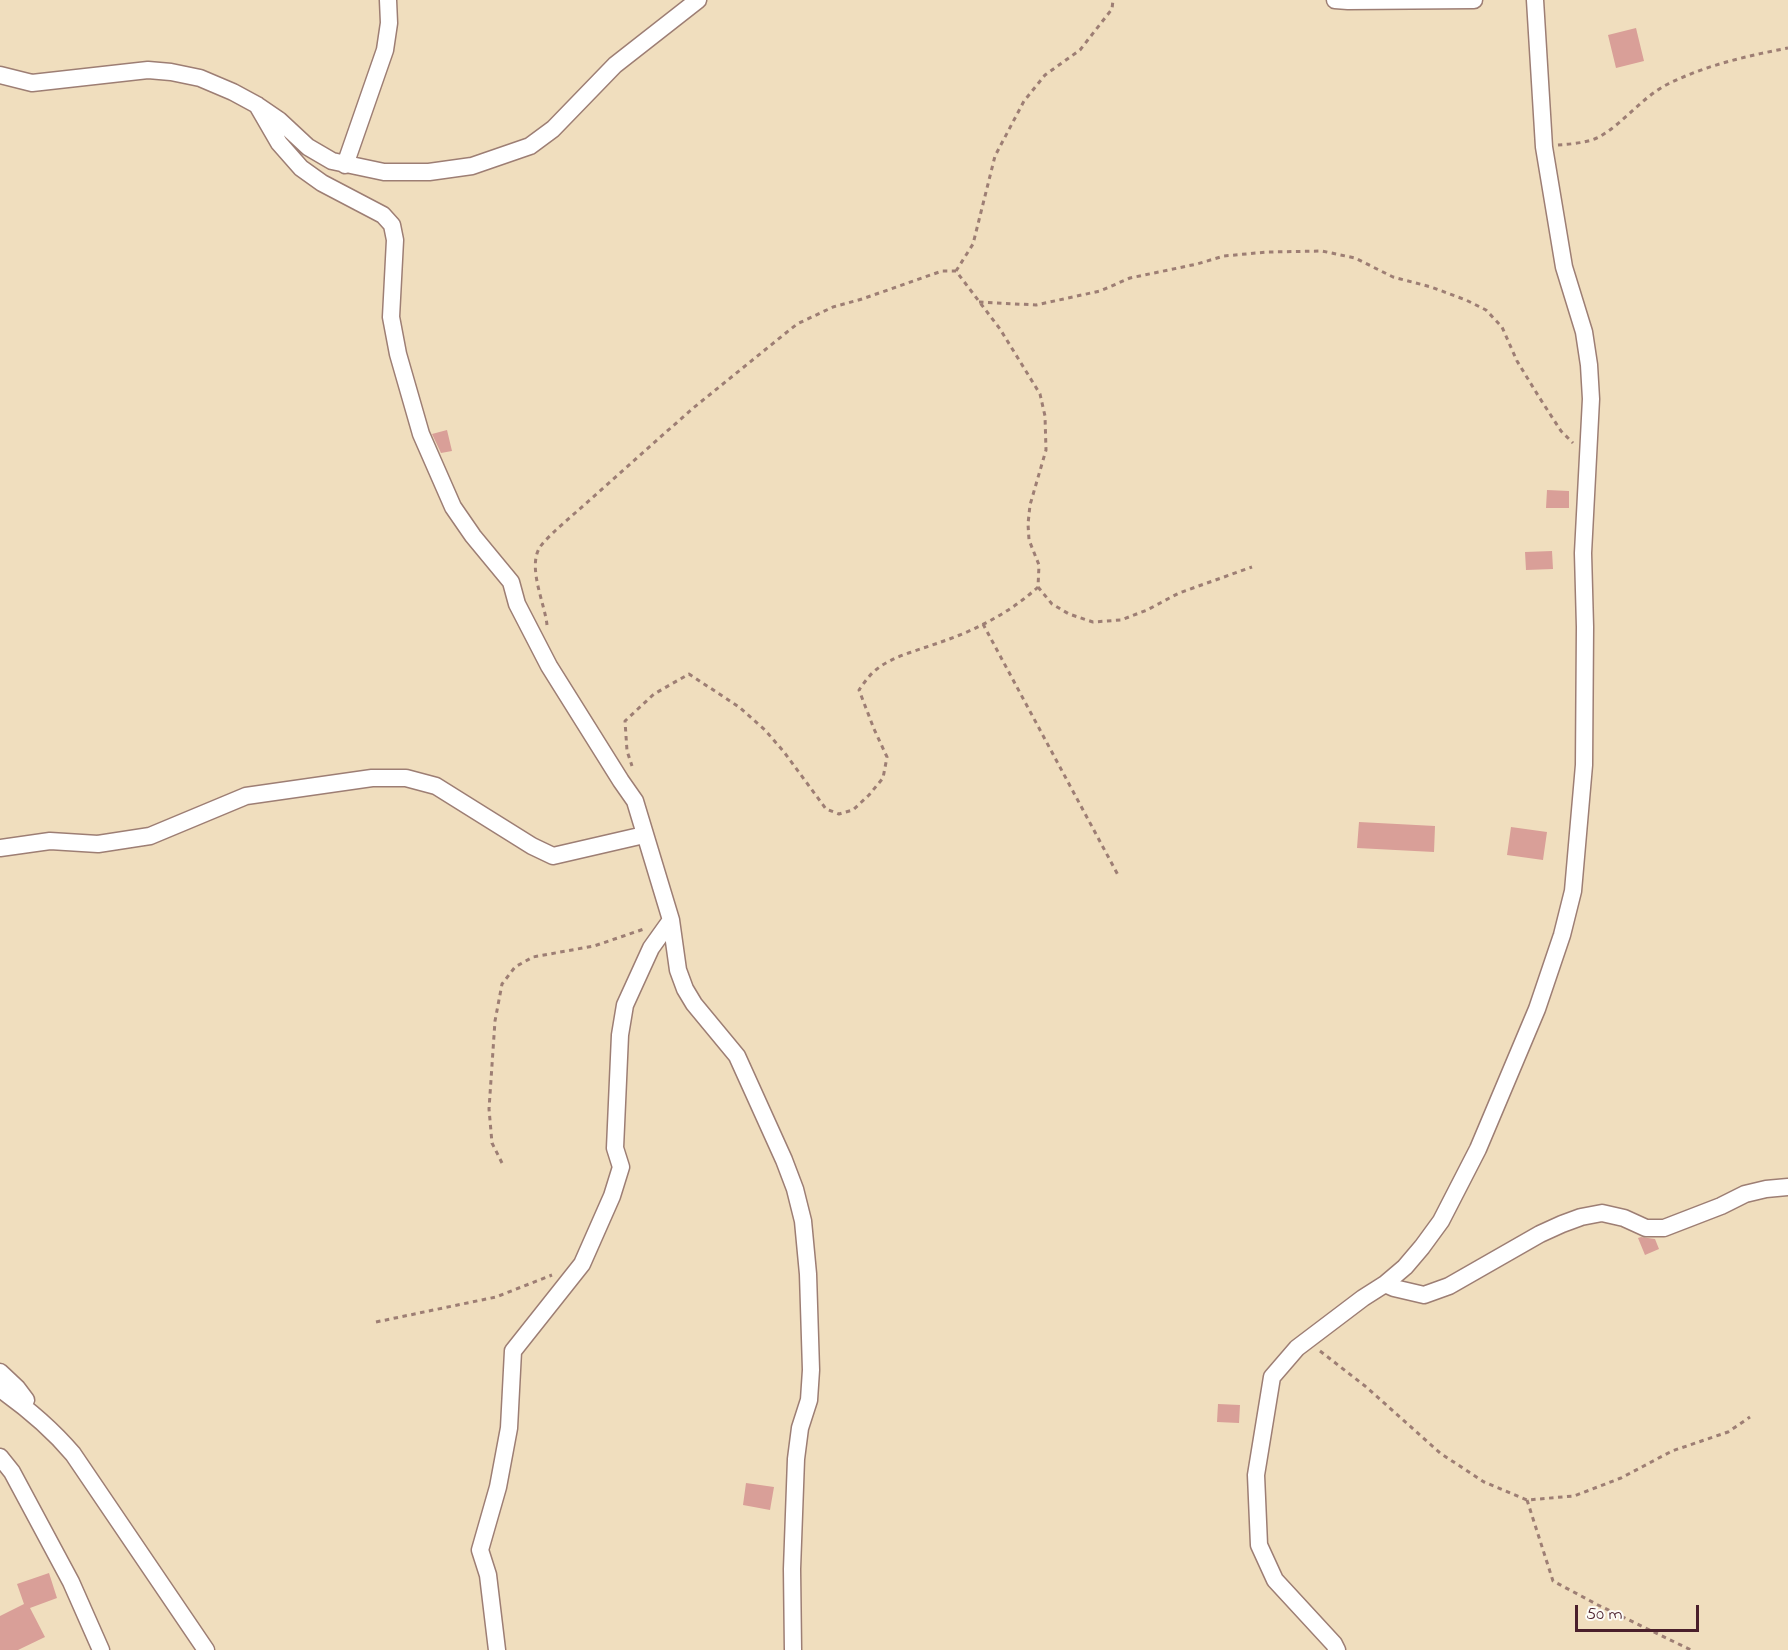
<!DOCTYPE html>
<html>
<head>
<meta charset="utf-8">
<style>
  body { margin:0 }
  #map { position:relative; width:1788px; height:1650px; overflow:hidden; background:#f0debe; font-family:"Indie Flower",sans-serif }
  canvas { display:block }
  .scale { position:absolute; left:1575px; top:1605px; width:124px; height:27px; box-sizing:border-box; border:3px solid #4a1f2b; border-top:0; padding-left:8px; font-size:18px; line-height:21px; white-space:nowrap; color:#4a1f2b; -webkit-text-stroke:4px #fdfcf7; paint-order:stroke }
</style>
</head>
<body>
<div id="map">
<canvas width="1788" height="1650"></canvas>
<div class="scale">50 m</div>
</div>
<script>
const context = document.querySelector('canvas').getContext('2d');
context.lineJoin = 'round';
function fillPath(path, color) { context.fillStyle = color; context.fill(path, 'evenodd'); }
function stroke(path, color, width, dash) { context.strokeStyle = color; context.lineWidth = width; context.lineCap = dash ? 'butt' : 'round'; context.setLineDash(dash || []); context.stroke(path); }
fillPath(new Path2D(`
  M 1636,28 L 1644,61 L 1616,68 L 1608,35 Z
  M 447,430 L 452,451 L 441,453 L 432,434 Z
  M 1547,490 L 1569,491 L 1569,508 L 1546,508 Z
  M 1552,551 L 1553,569 L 1526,570 L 1525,552 Z
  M 1359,822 L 1435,826 L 1434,852 L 1357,848 Z
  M 1511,827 L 1547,832 L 1543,860 L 1507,855 Z
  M 1641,1237 L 1655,1239 L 1659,1249 L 1645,1255 L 1638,1238 Z
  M 1218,1404 L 1240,1405 L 1239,1423 L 1217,1422 Z
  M 746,1483 L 774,1487 L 770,1510 L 743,1505 Z
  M 49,1573 L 57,1598 L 30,1608 L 45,1637 L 18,1650 L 0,1650 L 0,1616 L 24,1604 L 17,1584 Z`), '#d99f98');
const minor = new Path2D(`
  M 1335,0 L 1348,1 L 1474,0
  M 0,75 L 32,83 L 148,70 L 171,72 L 200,78 L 233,92 L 257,105 L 279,120 L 308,147 L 332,161 L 384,172 L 429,172 L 472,166 L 530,146 L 553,129 L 615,65 L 698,0
  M 257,105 L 279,143 L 301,168 L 322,183 L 383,215 L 392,225 L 395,240 L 391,317 L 398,354 L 421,434 L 453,507 L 473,536 L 511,582 L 517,604 L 549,666 L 621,781 L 635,801 L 671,920 L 678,970 L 685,989 L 694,1004 L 737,1056 L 784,1160 L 795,1189 L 803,1221 L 808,1274 L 811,1370 L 809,1400 L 800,1428 L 796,1459 L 792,1569 L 793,1650
  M 345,165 L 385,50 L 389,23 L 388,0
  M 0,848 L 50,841 L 98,844 L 150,836 L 246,796 L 372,778 L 406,778 L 436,786 L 532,846 L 553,856 L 644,835
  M 1385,1284 L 1394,1288 L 1424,1295 L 1449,1286 L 1540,1234 L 1562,1224 L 1581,1217 L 1602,1213 L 1624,1218 L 1646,1228 L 1664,1228 L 1721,1206 L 1745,1194 L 1766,1189 L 1788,1187
  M 0,1372 L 17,1388 L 26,1400
  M 0,1389 C 27,1408 51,1428 73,1454 L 206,1650
  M 0,1457 L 12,1472 L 71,1582 L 101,1650
  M 497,1650 L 488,1575 L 480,1550 L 498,1487 L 509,1428 L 513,1351 L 582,1264 L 612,1196 L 621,1167 L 615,1148 L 620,1035 L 625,1005 L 651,948 L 671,920
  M 1337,1650 L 1334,1644 L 1275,1580 L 1259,1545 L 1256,1475 L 1272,1377 L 1297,1348 L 1363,1298 L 1385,1284 L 1405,1267 L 1422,1247 L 1441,1221 L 1478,1149 L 1537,1009 L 1562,935 L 1573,891 L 1584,765 L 1585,627 L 1583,553 L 1591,399 L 1589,365 L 1584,332 L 1564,267 L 1544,147 L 1535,0`);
stroke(minor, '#9d7e74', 19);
stroke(new Path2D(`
  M 1558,145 C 1571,144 1587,143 1599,137 C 1624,123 1642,97 1668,84 C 1706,65 1747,56 1788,48
  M 956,271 L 973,244 L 995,156 L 1024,101 L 1045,75 L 1080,50 L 1112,9 L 1113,0
  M 979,302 L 1036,305 L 1100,291 L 1130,278 L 1197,264 L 1224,256 L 1267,252 L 1322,251 L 1355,258 L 1393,277 L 1431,287 L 1466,300 L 1486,310 L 1502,327 L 1517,361 L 1539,397 L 1561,431 L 1573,443
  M 1038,587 L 1052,604 L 1069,614 L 1093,622 L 1121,620 L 1147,610 L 1179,593 L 1252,567
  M 983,624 L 1118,875
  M 547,625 C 545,604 527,567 540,547 C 544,541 551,535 556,530 L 692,409 L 797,324 L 833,307 L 862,299 L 942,271 L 956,271 L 1000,329 L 1040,394 L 1045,416 L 1046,450 L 1030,505 L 1028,524 L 1029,540 L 1039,565 L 1038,587 C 1011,612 976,630 941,642 C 922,649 893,656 877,669 C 870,674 864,683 859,690 L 874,729 L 887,757 L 883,778 L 869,795 L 853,810 L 839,814 L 826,809 L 784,752 L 765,730 L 739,707 L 689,674 L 654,694 L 625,721 L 627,751 L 632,766
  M 502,1163 L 492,1143 L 489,1109 L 495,1021 L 502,984 L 515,967 L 533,957 L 594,946 L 644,929
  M 376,1322 L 496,1297 L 552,1275
  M 1320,1351 L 1365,1386 L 1440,1453 L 1484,1482 L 1527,1500 L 1574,1496 L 1621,1478 L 1672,1451 L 1728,1432 L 1750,1417
  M 1527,1500 L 1553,1581 L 1598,1605 L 1691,1650`), '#9d7e74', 3, [4.5, 4.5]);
stroke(minor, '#fff', 16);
</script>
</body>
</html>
